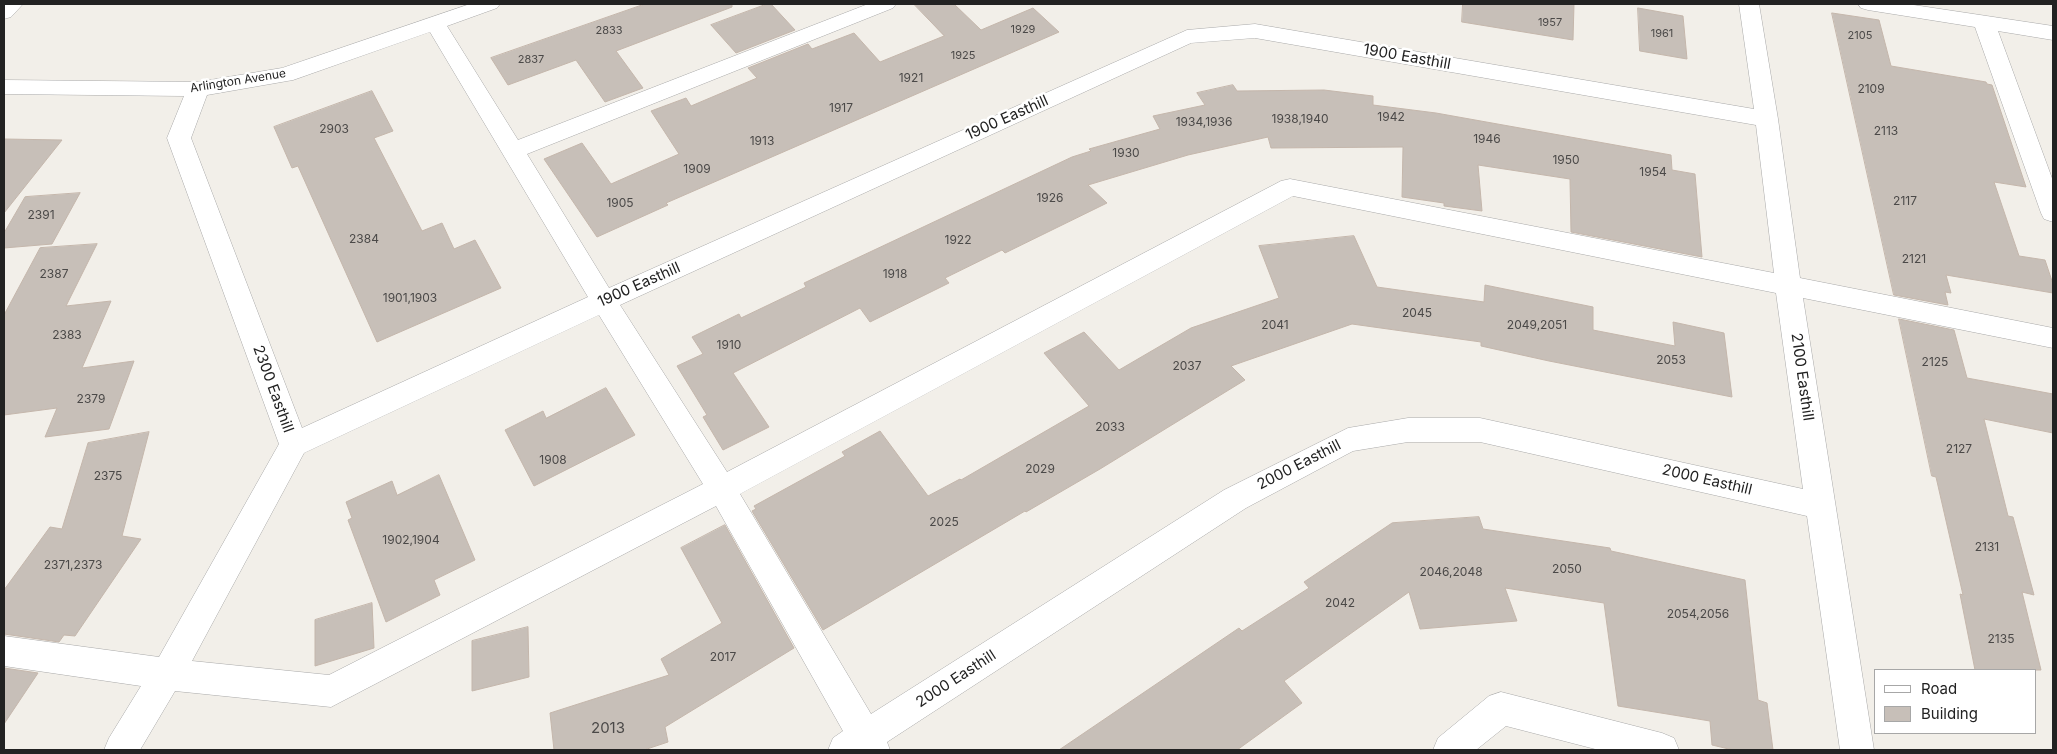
<!DOCTYPE html>
<html>
<head>
<meta charset="utf-8">
<style>
  body { margin:0 }
  #map { position:relative; width:2057px; height:754px; overflow:hidden; background:#f2efe9; font-family:Inter,sans-serif }
  canvas { display:block }
  .frame { position:absolute; inset:0; border:5px solid #222; pointer-events:none }
  .legend { position:absolute; left:1874px; top:669px; width:162px; height:65px; box-sizing:border-box; background:#fff; border:1px solid #a7a7a7; margin:0; padding:6px 9px; list-style:none; font-size:15px; color:#222 }
  .legend li { display:flex; align-items:center; gap:10px; height:25px }
  .legend b { width:25px; border:1px solid #a7a7a7 }
</style>
</head>
<body>
<div id="map">
<canvas width="2057" height="754"></canvas>
<div class="frame"></div>
<ul class="legend">
<li><b style="height:6px;background:#fff"></b>Road</li>
<li><b style="height:14px;background:#c7bfb8"></b>Building</li>
</ul>
</div>
<script>
const context = document.querySelector('canvas').getContext('2d');
context.lineJoin = 'round';
function fillPath(path, color) { context.fillStyle = color; context.fill(path, 'evenodd'); }
function stroke(path, color, width, dash) { context.strokeStyle = color; context.lineWidth = width; context.lineCap = dash ? 'butt' : 'round'; context.setLineDash(dash || []); context.stroke(path); }
function label(font, color, halo, rows, align = 'center') {
  context.font = font + ' Inter,sans-serif'; context.lineWidth = 5; context.setLineDash([]); context.textBaseline = 'middle'; context.strokeStyle = halo; context.fillStyle = color; for (const [text, x, y, turn = 0] of rows) {
    context.save(); context.translate(x, y); context.rotate((+turn || 0) * Math.PI / 180); context.textAlign = isNaN(turn) ? turn : align; if (halo) context.strokeText(text, 0, 0); context.fillText(text, 0, 0); context.restore();
  }
}
const building = new Path2D(`
  M 645,4 L 732,4 L 732,7 L 616,51 L 643,88 L 605,102 L 576,60 L 508,85 L 491,58 Z
  M 767,4 L 771,4 L 795,30 L 736,53 L 711,25 Z
  M 914,4 L 954,4 L 981,30 L 1033,8 L 1059,32 L 666,203 L 668,205 L 597,237 L 544,159 L 582,143 L 611,184 L 679,154 L 651,111 L 686,98 L 691,106 L 757,78 L 748,68 L 808,44 L 812,49 L 854,33 L 880,62 L 944,36 Z
  M 1463,4 L 1574,4 L 1573,40 L 1462,22 Z
  M 1638,8 L 1683,16 L 1687,59 L 1640,51 Z
  M 1832,13 L 1879,20 L 1891,66 L 1986,82 L 1987,84 L 1992,85 L 2026,187 L 1994,182 L 2019,256 L 2045,260 L 2053,284 L 2053,293 L 1946,275 L 1951,293 L 1945,292 L 1948,305 L 1894,295 Z
  M 1233,85 L 1237,91 L 1324,90 L 1373,96 L 1373,105 L 1436,113 L 1671,155 L 1672,170 L 1695,174 L 1702,257 L 1571,232 L 1570,179 L 1478,165 L 1482,211 L 1444,206 L 1444,203 L 1402,197 L 1403,147 L 1271,148 L 1268,137 L 1188,155 L 1088,185 L 1107,203 L 1005,253 L 1002,250 L 945,278 L 949,283 L 870,322 L 860,308 L 733,373 L 769,427 L 723,450 L 703,417 L 707,415 L 677,366 L 703,354 L 692,337 L 739,314 L 741,318 L 806,287 L 804,283 L 1072,157 L 1091,151 L 1089,149 L 1160,129 L 1153,116 L 1205,105 L 1197,93 Z
  M 372,91 L 393,131 L 374,138 L 422,231 L 442,223 L 454,249 L 475,240 L 501,288 L 377,342 L 298,166 L 292,168 L 274,127 Z
  M 4,139 L 62,140 L 4,213 Z
  M 80,193 L 52,244 L 4,248 L 4,233 L 25,197 Z
  M 1354,236 L 1377,287 L 1484,302 L 1485,285 L 1593,307 L 1593,330 L 1675,346 L 1673,322 L 1724,333 L 1732,397 L 1549,361 L 1481,346 L 1481,342 L 1352,324 L 1231,366 L 1245,380 L 1100,469 L 1026,512 L 1025,511 L 823,630 L 752,511 L 756,509 L 754,506 L 845,456 L 842,452 L 880,431 L 928,496 L 960,479 L 961,480 L 1089,406 L 1044,353 L 1084,332 L 1119,370 L 1191,328 L 1279,298 L 1259,246 Z
  M 97,244 L 66,306 L 111,301 L 82,368 L 134,361 L 109,429 L 45,437 L 57,408 L 4,415 L 4,315 L 40,248 Z
  M 1899,319 L 1954,330 L 1967,378 L 2053,394 L 2053,433 L 1984,419 L 2008,516 L 2013,517 L 2034,595 L 2022,592 L 2041,670 L 1975,670 L 1960,594 L 1963,595 L 1936,477 L 1932,476 Z
  M 606,388 L 635,435 L 534,486 L 505,430 L 543,411 L 546,418 Z
  M 149,432 L 122,536 L 141,539 L 75,636 L 64,635 L 59,642 L 4,634 L 4,590 L 50,527 L 62,529 L 88,443 Z
  M 439,475 L 475,560 L 434,580 L 440,595 L 386,622 L 348,520 L 352,518 L 346,502 L 392,481 L 397,495 Z
  M 1479,517 L 1483,529 L 1610,548 L 1611,551 L 1745,580 L 1758,700 L 1767,703 L 1773,750 L 1733,750 L 1712,745 L 1710,721 L 1618,706 L 1604,603 L 1505,588 L 1517,621 L 1420,629 L 1409,592 L 1284,681 L 1302,703 L 1237,750 L 1059,750 L 1239,628 L 1242,631 L 1309,588 L 1304,582 L 1392,523 Z
  M 725,525 L 794,648 L 665,727 L 668,742 L 644,750 L 554,750 L 550,713 L 669,675 L 661,659 L 722,623 L 681,548 Z
  M 372,603 L 374,648 L 315,666 L 315,620 Z
  M 528,627 L 529,677 L 472,691 L 472,641 Z
  M 4,668 L 38,673 L 4,724 Z`);
fillPath(building, '#c7bfb8');
stroke(building, '#c4b6ab', 1);
const minor = new Path2D(`
  M 4,4 L 23,4 L 11,17 L 4,19 Z
  M 470,4 L 500,4 L 497,8 L 447,26 L 518,140 L 868,4 L 896,4 L 893,8 L 527,154 L 609,288 L 1187,30 L 1255,24 L 1754,109 L 1739,4 L 1759,4 L 1778,119 L 1800,278 L 2053,328 L 2053,348 L 1803,298 L 1874,750 L 1840,750 L 1807,516 L 1480,442 L 1408,442 L 1353,451 L 1246,508 L 887,742 L 890,750 L 828,750 L 833,738 L 843,731 L 716,506 L 331,707 L 175,691 L 140,750 L 104,750 L 109,738 L 141,686 L 4,666 L 4,636 L 159,657 L 279,444 L 167,138 L 184,96 L 4,94 L 4,80 L 198,82 L 282,68 ZM 430,32 L 588,297 L 302,428 L 191,138 L 207,95 L 293,80 ZM 1255,38 L 1756,125 L 1774,273 L 1290,179 L 1281,181 L 727,472 L 620,305 L 1191,43 ZM 1293,196 L 1776,293 L 1803,489 L 1480,418 L 1408,418 L 1348,428 L 1224,490 L 871,714 L 740,494 ZM 599,315 L 703,484 L 329,675 L 192,661 L 304,453 Z
  M 1858,4 L 1907,4 L 2053,26 L 2053,40 L 1998,31 L 2053,181 L 2053,222 L 2044,219 L 2041,213 L 1975,27 L 1868,10 L 1861,8 Z
  M 1501,692 L 1662,733 L 1674,738 L 1679,750 L 1599,750 L 1506,726 L 1476,750 L 1433,750 L 1438,738 L 1489,696 Z`);
stroke(minor, '#a9a9a9', 1);
fillPath(minor, '#fff');
label('11px', '#4b4948', null, [
  ["1957",1550,23],
  ["1929",1023,30],
  ["2833",609,31],
  ["1961",1662,34],
  ["2105",1860,36],
  ["1925",963,56],
  ["2837",531,60]
]);
label('12px', '#4b4948', null, [
  ["1921",911,78],
  ["2109",1871,89],
  ["1917",841,108],
  ["1942",1391,117],
  ["1938,1940",1300,119],
  ["1934,1936",1204,122],
  ["2903",334,129],
  ["2113",1886,131],
  ["1946",1487,139],
  ["1913",762,141],
  ["1930",1126,153],
  ["1950",1566,160],
  ["1909",697,169],
  ["1954",1653,172],
  ["1926",1050,198],
  ["2117",1905,201],
  ["1905",620,203],
  ["2391",41,215],
  ["2384",364,239],
  ["1922",958,240],
  ["2121",1914,259],
  ["2387",54,274],
  ["1918",895,274],
  ["1901,1903",410,298],
  ["2045",1417,313],
  ["2041",1275,325],
  ["2049,2051",1537,325],
  ["2383",67,335],
  ["1910",729,345],
  ["2053",1671,360],
  ["2125",1935,362],
  ["2037",1187,366],
  ["2379",91,399],
  ["2033",1110,427],
  ["2127",1959,449],
  ["1908",553,460],
  ["2029",1040,469],
  ["2375",108,476],
  ["2025",944,522],
  ["1902,1904",411,540],
  ["2131",1987,547],
  ["2371,2373",73,565],
  ["2050",1567,569],
  ["2046,2048",1451,572],
  ["2042",1340,603],
  ["2054,2056",1698,614],
  ["2135",2001,639],
  ["2017",723,657]
]);
label('12px', '#222', '#fff', [
  ["Arlington Avenue",238,81,-9]
]);
label('15px', '#222', '#fff', [
  ["1900 Easthill",1407,57,10],
  ["1900 Easthill",1007,118,-24],
  ["1900 Easthill",639,285,-24],
  ["2100 Easthill",1802,377,82],
  ["2300 Easthill",273,389,70],
  ["2000 Easthill",1299,465,-27],
  ["2000 Easthill",1707,480,13],
  ["2000 Easthill",956,679,-33]
]);
label('15px', '#4b4948', null, [
  ["2013",608,728]
]);
</script>
</body>
</html>
